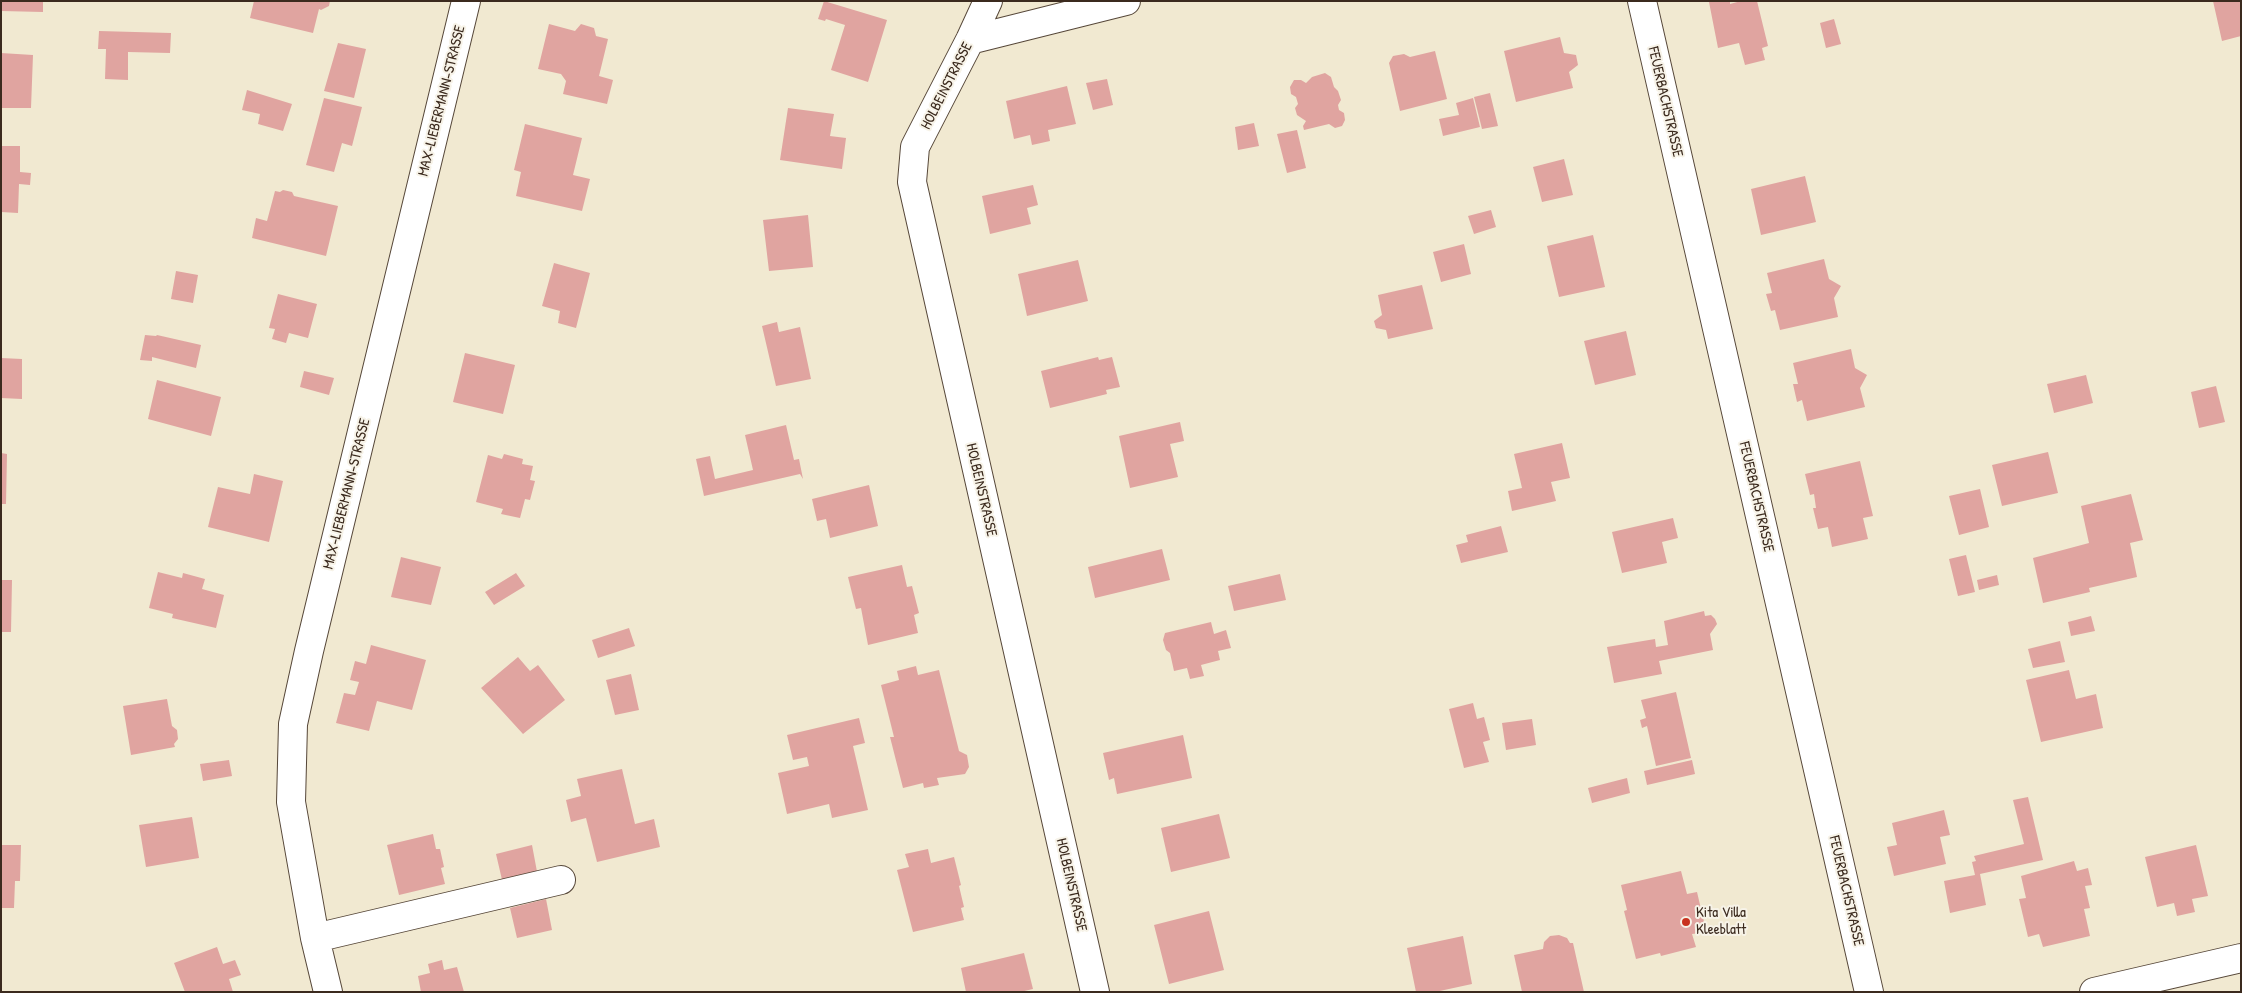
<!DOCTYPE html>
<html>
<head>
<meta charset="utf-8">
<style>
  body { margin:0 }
  #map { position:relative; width:2242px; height:993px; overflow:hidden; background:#f1e9d1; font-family:"Patrick Hand",sans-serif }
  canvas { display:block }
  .frame { position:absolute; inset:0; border:2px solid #3b2a1e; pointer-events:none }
</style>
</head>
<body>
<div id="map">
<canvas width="2242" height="993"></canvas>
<div class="frame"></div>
</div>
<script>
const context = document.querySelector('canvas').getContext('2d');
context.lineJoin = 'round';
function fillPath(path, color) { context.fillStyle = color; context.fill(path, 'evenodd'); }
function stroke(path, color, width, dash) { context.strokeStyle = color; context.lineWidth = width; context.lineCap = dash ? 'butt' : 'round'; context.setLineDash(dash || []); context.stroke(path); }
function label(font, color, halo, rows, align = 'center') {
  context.font = font + ' "Patrick Hand",sans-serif'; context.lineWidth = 4; context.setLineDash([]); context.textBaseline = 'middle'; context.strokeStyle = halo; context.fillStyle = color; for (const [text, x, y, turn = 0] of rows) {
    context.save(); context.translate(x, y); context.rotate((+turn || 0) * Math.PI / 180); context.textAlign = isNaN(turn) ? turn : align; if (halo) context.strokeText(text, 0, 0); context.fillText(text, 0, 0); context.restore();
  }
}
fillPath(new Path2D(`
  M 1,1 L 43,1 L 43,12 L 1,11 Z
  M 254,1 L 330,1 L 329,6 L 321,10 L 319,9 L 313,33 L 250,18 Z
  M 824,1 L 887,20 L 868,82 L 831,70 L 845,25 L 826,19 L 825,21 L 818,19 Z
  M 1730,1 L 1730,4 L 1741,1 L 1757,1 L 1768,46 L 1762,48 L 1765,60 L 1745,65 L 1739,43 L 1718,48 L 1709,2 Z
  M 2213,1 L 2241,1 L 2241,36 L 2222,41 Z
  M 1834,19 L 1841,44 L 1826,48 L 1820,23 Z
  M 549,24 L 575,31 L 581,24 L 594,28 L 596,36 L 608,39 L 599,76 L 613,80 L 607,104 L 563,94 L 566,81 L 561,74 L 538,69 Z
  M 99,31 L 171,33 L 170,53 L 128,52 L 128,80 L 105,79 L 106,49 L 98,49 Z
  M 1560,37 L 1564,53 L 1576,55 L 1578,65 L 1569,72 L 1573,88 L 1516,102 L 1504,51 Z
  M 338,43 L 366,49 L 354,98 L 324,91 Z
  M 1435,51 L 1447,99 L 1400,111 L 1389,63 L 1393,56 L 1404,54 L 1410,57 Z
  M 1,53 L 33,55 L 31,108 L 1,108 Z
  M 1325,73 L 1331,77 L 1334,87 L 1338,91 L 1341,100 L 1338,105 L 1339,110 L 1344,113 L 1345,120 L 1342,126 L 1335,128 L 1329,124 L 1304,130 L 1303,126 L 1306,121 L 1297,115 L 1295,108 L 1298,104 L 1296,97 L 1291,94 L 1290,87 L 1294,80 L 1301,80 L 1306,83 L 1312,77 Z
  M 1107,79 L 1113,105 L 1093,110 L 1086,83 Z
  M 1067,86 L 1076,124 L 1048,130 L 1050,141 L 1032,145 L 1030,135 L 1014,139 L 1006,101 Z
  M 247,90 L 292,104 L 283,131 L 258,124 L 260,114 L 242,110 Z
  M 1490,93 L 1498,126 L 1482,129 L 1474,97 Z
  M 324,98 L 362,107 L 352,146 L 342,143 L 334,172 L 306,165 Z
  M 1473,98 L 1480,127 L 1443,136 L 1439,119 L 1459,115 L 1456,103 Z
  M 788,108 L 834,114 L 830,136 L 846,138 L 842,169 L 780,160 Z
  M 1254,123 L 1259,146 L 1238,150 L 1235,127 Z
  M 525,124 L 582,138 L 573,175 L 590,179 L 582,211 L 516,196 L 521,172 L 514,170 Z
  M 1297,130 L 1306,168 L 1287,173 L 1277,134 Z
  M 1,146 L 20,146 L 20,172 L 31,173 L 30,185 L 19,184 L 18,213 L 1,212 Z
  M 1564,159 L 1573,195 L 1542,202 L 1533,167 Z
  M 1805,176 L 1816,222 L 1761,235 L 1751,189 Z
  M 1033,185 L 1038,205 L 1027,208 L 1031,224 L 990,234 L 982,196 Z
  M 283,190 L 292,192 L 294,196 L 338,206 L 326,256 L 252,238 L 256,218 L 267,221 L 275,191 L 280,192 Z
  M 1491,210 L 1496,227 L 1474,234 L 1468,216 Z
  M 808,215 L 813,267 L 769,271 L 763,220 Z
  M 1593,235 L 1605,287 L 1559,297 L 1547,246 Z
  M 1464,244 L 1471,274 L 1441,282 L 1433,252 Z
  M 1824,259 L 1829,279 L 1841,286 L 1834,298 L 1838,317 L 1780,330 L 1775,310 L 1771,311 L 1766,294 L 1772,293 L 1767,273 Z
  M 1078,260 L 1088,301 L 1027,316 L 1018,274 Z
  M 554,263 L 590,273 L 576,328 L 558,323 L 560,311 L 542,306 Z
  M 176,271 L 198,275 L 193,303 L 171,299 Z
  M 1422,285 L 1433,329 L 1388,339 L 1386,330 L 1376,328 L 1374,321 L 1382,315 L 1378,295 Z
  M 278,294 L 317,304 L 308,338 L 289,333 L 286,343 L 272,339 L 275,329 L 269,328 Z
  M 777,322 L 779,332 L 800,327 L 811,379 L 776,386 L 762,326 Z
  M 1626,331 L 1636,375 L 1595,385 L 1584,341 Z
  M 145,335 L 156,336 L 157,335 L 201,345 L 196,368 L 152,357 L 152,361 L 140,360 Z
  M 1851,349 L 1855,368 L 1867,375 L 1860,388 L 1865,407 L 1807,421 L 1802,400 L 1797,402 L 1793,384 L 1798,384 L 1793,363 Z
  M 465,353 L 515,365 L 503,414 L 453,402 Z
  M 1098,357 L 1099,360 L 1112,357 L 1120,387 L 1106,390 L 1107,394 L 1050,408 L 1041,371 Z
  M 1,358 L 22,359 L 22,399 L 1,398 Z
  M 304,371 L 334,378 L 329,395 L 300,387 Z
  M 2086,375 L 2093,403 L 2054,413 L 2047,384 Z
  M 157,380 L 221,397 L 211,436 L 148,419 Z
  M 2216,386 L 2225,422 L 2199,428 L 2191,392 Z
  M 1180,422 L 1184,441 L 1170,444 L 1178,477 L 1130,488 L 1119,436 Z
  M 786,425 L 794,460 L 799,459 L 803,479 L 800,474 L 704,496 L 696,459 L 710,456 L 715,479 L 753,470 L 745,435 Z
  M 1562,443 L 1570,478 L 1551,482 L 1556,501 L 1512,511 L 1508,491 L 1522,488 L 1514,454 Z
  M 2048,452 L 2058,493 L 2002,506 L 1992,465 Z
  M 1,453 L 7,454 L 6,504 L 1,504 Z
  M 504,454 L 523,459 L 522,464 L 533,466 L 530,480 L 535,481 L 530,500 L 525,499 L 520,518 L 501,514 L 503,509 L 476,502 L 488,455 L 502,459 Z
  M 1860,461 L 1873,516 L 1863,518 L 1868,539 L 1832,547 L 1828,527 L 1818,529 L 1813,508 L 1816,508 L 1814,494 L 1810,495 L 1805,474 Z
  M 254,474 L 283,481 L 269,542 L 208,527 L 218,487 L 250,494 Z
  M 869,485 L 878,526 L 830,538 L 826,519 L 817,521 L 812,499 Z
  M 1980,489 L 1989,527 L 1959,535 L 1949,496 Z
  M 2131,494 L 2143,540 L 2130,543 L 2137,577 L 2089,588 L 2090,592 L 2043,603 L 2033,558 L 2089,543 L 2081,506 Z
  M 1673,518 L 1678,538 L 1662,542 L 1667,563 L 1622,573 L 1612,532 Z
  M 1501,526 L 1508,552 L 1461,563 L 1456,545 L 1468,542 L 1466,535 Z
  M 1162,549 L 1170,580 L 1095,598 L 1088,567 Z
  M 1966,555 L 1975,592 L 1958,596 L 1949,559 Z
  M 401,557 L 441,567 L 431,605 L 391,597 Z
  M 902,565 L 907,587 L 912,586 L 919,613 L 914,615 L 918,633 L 868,645 L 861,608 L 856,609 L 848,577 Z
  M 158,572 L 182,578 L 183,573 L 205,579 L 202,589 L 224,595 L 216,628 L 172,618 L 173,614 L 149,608 Z
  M 516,573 L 525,586 L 494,605 L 485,592 Z
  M 1280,574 L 1286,600 L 1234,611 L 1228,586 Z
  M 1997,575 L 1999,585 L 1979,590 L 1977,580 Z
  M 1,580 L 12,580 L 11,632 L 1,632 Z
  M 1704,611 L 1705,616 L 1711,615 L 1715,619 L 1717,624 L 1710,634 L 1713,650 L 1659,661 L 1662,674 L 1614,683 L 1607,647 L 1655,639 L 1656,647 L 1668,645 L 1664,621 Z
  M 2091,616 L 2095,631 L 2071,636 L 2068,622 Z
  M 1211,622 L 1214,634 L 1226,630 L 1231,648 L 1218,651 L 1220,660 L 1201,665 L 1204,676 L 1190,679 L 1187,668 L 1174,671 L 1170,653 L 1166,650 L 1163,640 L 1165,633 Z
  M 629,628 L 635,646 L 598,658 L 592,640 Z
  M 2060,641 L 2065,662 L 2033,668 L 2028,649 Z
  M 371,645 L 426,660 L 412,710 L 377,701 L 369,731 L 336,723 L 344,693 L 355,695 L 359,682 L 350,680 L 355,661 L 366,664 Z
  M 518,657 L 530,671 L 538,665 L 565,700 L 523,734 L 481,688 Z
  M 916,666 L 918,675 L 939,670 L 959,751 L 967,755 L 969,767 L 965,774 L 937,778 L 939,785 L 924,788 L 923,783 L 903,788 L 890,737 L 894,737 L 881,685 L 899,680 L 897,671 Z
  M 2069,670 L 2076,699 L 2096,694 L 2103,728 L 2041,742 L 2026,680 Z
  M 631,674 L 639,710 L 615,715 L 606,680 Z
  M 1676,692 L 1691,758 L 1656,766 L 1647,726 L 1642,728 L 1640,720 L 1646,718 L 1641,700 Z
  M 167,699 L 172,726 L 177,730 L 178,739 L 174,744 L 175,747 L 131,755 L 123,706 Z
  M 1473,703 L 1477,719 L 1484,717 L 1490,740 L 1483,742 L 1489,762 L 1464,768 L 1449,709 Z
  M 859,718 L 865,743 L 853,746 L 868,810 L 832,818 L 829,804 L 787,814 L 778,773 L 809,766 L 807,757 L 793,760 L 787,735 Z
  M 1532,719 L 1536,745 L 1506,750 L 1502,723 Z
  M 1183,735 L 1192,778 L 1117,794 L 1114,778 L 1109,780 L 1103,753 Z
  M 229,760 L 232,776 L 203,781 L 200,764 Z
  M 1692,760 L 1695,774 L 1647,785 L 1644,771 Z
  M 622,769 L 635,824 L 654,819 L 660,847 L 597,862 L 586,818 L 571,822 L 566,800 L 581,796 L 577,779 Z
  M 1627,778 L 1630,793 L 1592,803 L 1588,788 Z
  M 2028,797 L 2043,860 L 1980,874 L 1986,905 L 1950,913 L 1944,881 L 1975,875 L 1972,862 L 1976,861 L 1974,856 L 2024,844 L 2013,800 Z
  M 1944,810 L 1950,835 L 1940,837 L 1946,864 L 1894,876 L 1887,847 L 1897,845 L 1892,823 Z
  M 1219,814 L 1230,858 L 1171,872 L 1161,828 Z
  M 192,817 L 199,858 L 146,867 L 139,825 Z
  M 433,834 L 436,849 L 440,849 L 444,867 L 441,868 L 445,884 L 399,895 L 387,845 Z
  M 1,845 L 21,845 L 20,881 L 15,881 L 14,908 L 1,908 Z
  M 532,845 L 538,877 L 503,884 L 496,854 Z
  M 2196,845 L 2208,896 L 2192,899 L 2195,912 L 2177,916 L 2174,903 L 2157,907 L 2145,857 Z
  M 928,849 L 931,863 L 954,857 L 961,885 L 959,886 L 964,907 L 961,908 L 964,920 L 913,932 L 897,870 L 909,867 L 905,854 Z
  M 2074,861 L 2077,871 L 2088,868 L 2092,885 L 2085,886 L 2090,908 L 2084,909 L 2090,936 L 2043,947 L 2039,934 L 2028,937 L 2019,899 L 2026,898 L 2021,876 Z
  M 1681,871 L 1687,894 L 1697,892 L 1705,926 L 1701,933 L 1692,934 L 1696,947 L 1661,956 L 1660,953 L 1636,959 L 1624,911 L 1627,910 L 1621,885 Z
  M 546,899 L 552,930 L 517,938 L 510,908 Z
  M 1209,911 L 1224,970 L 1169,984 L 1154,925 Z
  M 1559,935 L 1567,938 L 1570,943 L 1573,943 L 1584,992 L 1522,992 L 1514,955 L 1543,949 L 1544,942 L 1550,936 Z
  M 1463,936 L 1472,984 L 1435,992 L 1416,992 L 1407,948 Z
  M 217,947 L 223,964 L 235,960 L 241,975 L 229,979 L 233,992 L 185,992 L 174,963 Z
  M 1024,953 L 1033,989 L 1020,992 L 966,992 L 961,968 Z
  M 442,960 L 444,970 L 457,967 L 464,992 L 421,992 L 418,976 L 430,973 L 428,964 Z`), '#e0a4a0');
const minor = new Path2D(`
  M 988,1 L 970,40 L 915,147 L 912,182 L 1095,992
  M 1642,1 L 1869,992
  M 970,40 L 1126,1
  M 315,938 L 561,880
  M 328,992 L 315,938 L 291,802 L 293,724 L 309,651 L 466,1
  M 2094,992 L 2241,958`);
stroke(minor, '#564739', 30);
stroke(minor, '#fff', 28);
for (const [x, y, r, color] of [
  [1686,922,5,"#c8321e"]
]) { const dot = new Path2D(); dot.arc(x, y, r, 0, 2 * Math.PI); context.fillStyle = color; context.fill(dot); stroke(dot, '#f7f3e8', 2); }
label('15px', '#3b2a1e', '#f7f3e8', [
  ["HOLBEINSTRASSE",947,86,-63],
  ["MAX-LIEBERMANN-STRASSE",442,101,-76],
  ["FEUERBACHSTRASSE",1665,102,77],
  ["HOLBEINSTRASSE",981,490,77],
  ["MAX-LIEBERMANN-STRASSE",347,494,-76],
  ["FEUERBACHSTRASSE",1756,497,77],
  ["HOLBEINSTRASSE",1071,885,77],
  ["FEUERBACHSTRASSE",1846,891,77]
]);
label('15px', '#3b2a1e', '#f7f3e8', [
  ["Kita Villa",1696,913],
  ["Kleeblatt",1696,930]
], 'left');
</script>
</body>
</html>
